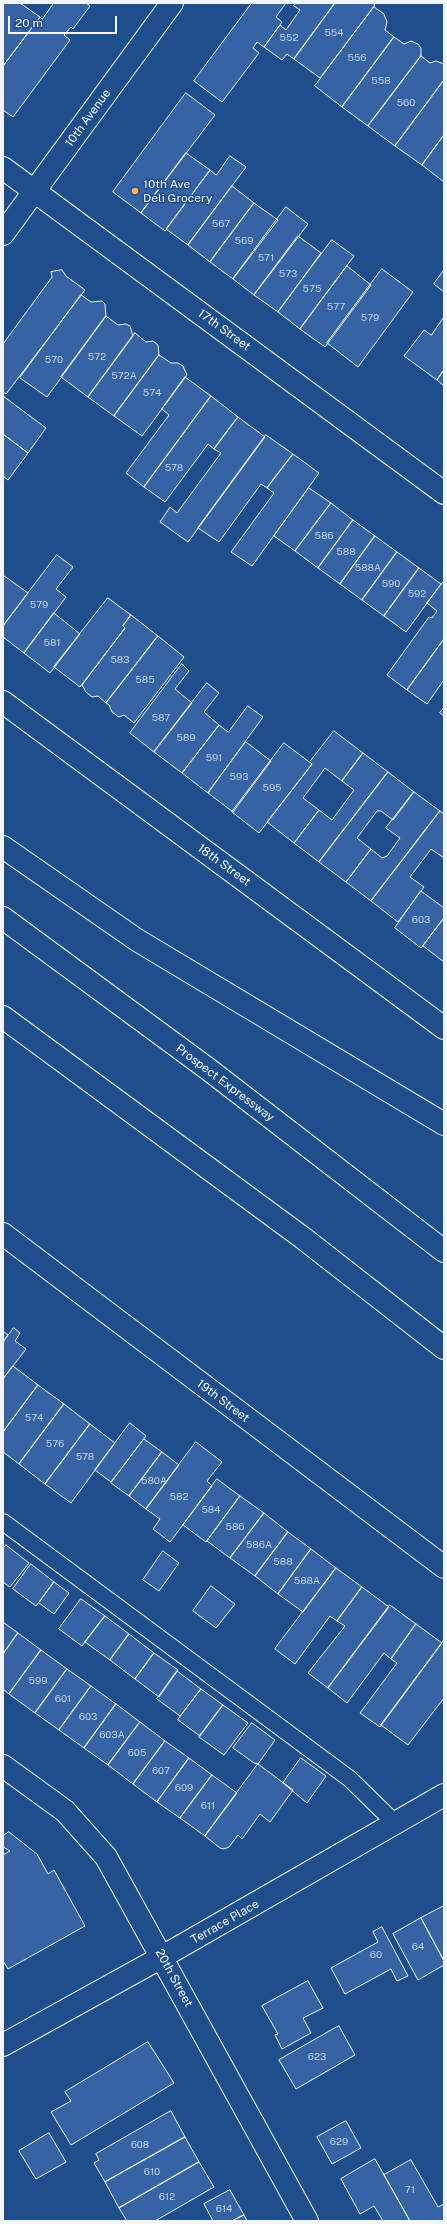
<!DOCTYPE html>
<html>
<head>
<meta charset="utf-8">
<style>
  body { margin:0 }
  #map { position:relative; width:447px; height:2224px; overflow:hidden; background:#1f4e8c; font-family:"Public Sans",sans-serif }
  canvas { display:block }
  .frame { position:absolute; inset:0; border:4px solid #f2f6ff; pointer-events:none }
  .scale { position:absolute; left:8px; top:16px; width:109px; height:18px; box-sizing:border-box; border:2px solid #f2f6ff; border-top:0; padding-left:5px; font-size:12px; line-height:14px; white-space:nowrap; color:#f2f6ff; -webkit-text-stroke:3px #1f4e8c; paint-order:stroke }
</style>
</head>
<body>
<div id="map">
<canvas width="447" height="2224"></canvas>
<div class="frame"></div>
<div class="scale">20 m</div>
</div>
<script>
const context = document.querySelector('canvas').getContext('2d');
context.lineJoin = 'round';
function fillPath(path, color) { context.fillStyle = color; context.fill(path, 'evenodd'); }
function stroke(path, color, width, dash) { context.strokeStyle = color; context.lineWidth = width; context.lineCap = dash ? 'butt' : 'round'; context.setLineDash(dash || []); context.stroke(path); }
function label(font, color, halo, rows, align = 'center') {
  context.font = font + ' "Public Sans",sans-serif'; context.lineWidth = 3; context.setLineDash([]); context.textBaseline = 'middle'; context.strokeStyle = halo; context.fillStyle = color; for (const [text, x, y, turn = 0] of rows) {
    context.save(); context.translate(x, y); context.rotate((+turn || 0) * Math.PI / 180); context.textAlign = isNaN(turn) ? turn : align; if (halo) context.strokeText(text, 0, 0); context.fillText(text, 0, 0); context.restore();
  }
}
const building = new Path2D(`
  M 3,3 L 20,3 L 40,17 L 3,66 Z
  M 54,3 L 86,3 L 90,6 L 73,29 L 71,27 L 64,35 L 70,40 L 13,117 L 3,110 L 3,66 L 40,17 L 42,19 Z
  M 252,3 L 286,3 L 276,17 L 282,22 L 264,47 L 257,42 L 253,48 L 259,53 L 222,102 L 194,81 Z
  M 296,3 L 335,3 L 294,59 L 287,54 L 282,60 L 264,47 L 280,25 L 286,30 L 300,10 L 294,6 Z
  M 335,3 L 372,3 L 375,5 L 320,78 L 294,59 Z
  M 374,7 L 384,14 L 387,22 L 385,30 L 394,37 L 342,107 L 315,86 Z
  M 394,37 L 404,44 L 411,41 L 418,44 L 421,48 L 421,56 L 368,126 L 342,107 Z
  M 421,56 L 430,63 L 436,61 L 444,64 L 444,80 L 395,146 L 368,126 Z
  M 444,80 L 444,135 L 422,165 L 395,146 Z
  M 186,93 L 215,115 L 141,213 L 113,192 Z
  M 444,135 L 444,182 L 422,165 Z
  M 186,153 L 210,170 L 165,231 L 141,213 Z
  M 230,156 L 246,167 L 188,245 L 166,229 L 210,170 L 216,175 Z
  M 232,186 L 254,203 L 210,262 L 188,245 Z
  M 254,203 L 278,220 L 233,279 L 210,262 Z
  M 286,207 L 308,224 L 254,295 L 233,279 Z
  M 298,236 L 321,253 L 278,312 L 254,295 Z
  M 332,240 L 354,256 L 300,329 L 278,312 Z
  M 347,266 L 371,285 L 325,347 L 300,329 Z
  M 382,269 L 413,292 L 358,367 L 327,343 Z
  M 62,270 L 66,276 L 85,290 L 6,394 L 3,392 L 3,344 L 52,277 L 51,272 Z
  M 444,270 L 444,292 L 434,284 Z
  M 81,295 L 91,302 L 102,301 L 105,304 L 106,316 L 47,397 L 20,378 Z
  M 106,316 L 118,325 L 126,324 L 130,326 L 133,336 L 88,397 L 61,377 Z
  M 444,317 L 444,370 L 437,380 L 404,356 L 424,330 L 431,335 Z
  M 135,333 L 146,342 L 153,341 L 158,345 L 159,355 L 114,416 L 88,397 Z
  M 159,355 L 171,363 L 178,363 L 183,366 L 187,375 L 142,436 L 114,416 Z
  M 444,370 L 444,386 L 437,380 Z
  M 185,377 L 211,396 L 144,487 L 126,473 L 169,415 L 162,409 Z
  M 3,396 L 46,428 L 28,453 L 3,434 Z
  M 211,396 L 238,417 L 214,449 L 208,444 L 165,502 L 144,487 Z
  M 238,417 L 265,437 L 188,542 L 160,522 L 170,507 L 177,513 L 221,453 L 214,449 Z
  M 3,434 L 28,453 L 8,480 L 3,476 Z
  M 266,435 L 293,454 L 267,488 L 261,484 L 219,542 L 198,528 Z
  M 293,454 L 319,473 L 252,566 L 231,552 L 274,493 L 267,488 Z
  M 309,488 L 331,503 L 295,551 L 274,536 Z
  M 331,503 L 353,520 L 318,568 L 295,551 Z
  M 353,520 L 375,536 L 340,584 L 318,568 Z
  M 375,536 L 397,552 L 362,600 L 340,584 Z
  M 397,552 L 419,568 L 384,616 L 362,600 Z
  M 57,555 L 73,567 L 56,589 L 66,597 L 24,653 L 3,637 L 3,626 Z
  M 419,568 L 441,584 L 406,632 L 384,616 Z
  M 3,575 L 28,593 L 3,626 Z
  M 444,581 L 444,639 L 407,690 L 387,675 L 429,617 L 432,618 L 437,611 L 427,603 Z
  M 108,598 L 131,615 L 123,626 L 125,628 L 80,687 L 54,667 Z
  M 54,613 L 80,634 L 50,673 L 24,653 Z
  M 131,615 L 158,636 L 106,703 L 98,696 L 92,697 L 86,692 L 82,685 L 125,628 L 123,626 Z
  M 158,636 L 184,657 L 134,723 L 124,715 L 119,717 L 112,712 L 109,705 L 106,703 Z
  M 444,639 L 444,680 L 427,704 L 407,690 Z
  M 182,664 L 189,671 L 175,689 L 192,703 L 154,752 L 130,733 Z
  M 207,683 L 219,693 L 204,712 L 219,725 L 182,773 L 154,752 Z
  M 248,706 L 263,717 L 208,793 L 182,773 L 219,725 L 228,732 Z
  M 444,708 L 444,716 L 440,713 Z
  M 334,731 L 363,753 L 342,781 L 325,768 L 303,798 L 319,810 L 294,843 L 267,822 L 312,764 L 310,762 Z
  M 246,742 L 271,761 L 233,812 L 208,793 Z
  M 284,743 L 312,764 L 259,833 L 232,812 Z
  M 363,753 L 388,772 L 319,862 L 294,843 L 319,810 L 332,820 L 354,790 L 342,781 Z
  M 388,772 L 414,792 L 393,820 L 381,811 L 377,811 L 357,838 L 371,849 L 346,882 L 319,862 Z
  M 414,792 L 440,811 L 371,901 L 346,882 L 371,849 L 382,858 L 387,856 L 400,838 L 386,828 Z
  M 440,811 L 444,814 L 444,858 L 431,849 L 410,877 L 424,887 L 398,922 L 371,901 Z
  M 421,891 L 444,908 L 444,918 L 421,948 L 395,928 Z
  M 444,918 L 444,962 L 423,946 Z
  M 14,1328 L 20,1333 L 15,1341 L 26,1349 L 3,1379 L 3,1342 Z
  M 3,1331 L 8,1335 L 3,1342 Z
  M 13,1366 L 38,1385 L 3,1432 L 3,1379 Z
  M 38,1385 L 64,1404 L 19,1464 L 3,1452 L 3,1432 Z
  M 64,1404 L 90,1424 L 45,1484 L 19,1464 Z
  M 130,1423 L 146,1436 L 111,1482 L 95,1470 Z
  M 90,1424 L 115,1443 L 71,1503 L 45,1484 Z
  M 144,1439 L 162,1452 L 129,1496 L 111,1483 Z
  M 196,1442 L 222,1462 L 207,1481 L 212,1486 L 170,1542 L 153,1529 L 160,1519 L 146,1509 Z
  M 162,1452 L 179,1465 L 146,1509 L 129,1496 Z
  M 217,1479 L 240,1496 L 206,1542 L 183,1525 Z
  M 240,1496 L 264,1513 L 230,1558 L 207,1541 Z
  M 264,1513 L 288,1532 L 255,1576 L 230,1558 Z
  M 288,1532 L 311,1549 L 278,1594 L 255,1576 Z
  M 6,1545 L 29,1563 L 10,1587 L 3,1582 L 3,1549 Z
  M 311,1549 L 336,1568 L 303,1612 L 278,1594 Z
  M 163,1551 L 179,1563 L 159,1591 L 143,1580 Z
  M 31,1564 L 54,1582 L 36,1606 L 13,1589 Z
  M 336,1568 L 362,1587 L 337,1621 L 330,1616 L 295,1664 L 275,1649 Z
  M 54,1582 L 69,1593 L 54,1614 L 39,1603 Z
  M 211,1586 L 235,1604 L 216,1628 L 193,1611 Z
  M 362,1587 L 389,1607 L 328,1688 L 308,1673 L 345,1626 L 337,1621 Z
  M 81,1599 L 105,1616 L 82,1646 L 59,1629 Z
  M 390,1605 L 416,1624 L 391,1659 L 384,1653 L 347,1703 L 328,1688 Z
  M 105,1616 L 129,1634 L 110,1660 L 85,1642 Z
  M 3,1622 L 18,1633 L 3,1654 Z
  M 416,1624 L 442,1643 L 380,1727 L 360,1713 L 397,1663 L 391,1659 Z
  M 18,1633 L 41,1650 L 9,1694 L 3,1689 L 3,1654 Z
  M 129,1634 L 154,1653 L 135,1679 L 110,1660 Z
  M 444,1640 L 444,1698 L 408,1745 L 381,1725 Z
  M 41,1650 L 67,1669 L 35,1713 L 9,1694 Z
  M 154,1653 L 178,1670 L 159,1697 L 135,1679 Z
  M 67,1669 L 91,1686 L 59,1730 L 35,1713 Z
  M 177,1671 L 201,1689 L 180,1716 L 157,1699 Z
  M 91,1686 L 116,1704 L 84,1748 L 59,1730 Z
  M 201,1689 L 223,1705 L 200,1736 L 178,1720 Z
  M 116,1704 L 140,1722 L 108,1765 L 84,1748 Z
  M 223,1705 L 248,1723 L 224,1755 L 199,1737 Z
  M 140,1722 L 165,1741 L 133,1784 L 108,1765 Z
  M 252,1723 L 275,1740 L 258,1764 L 254,1763 L 233,1748 Z
  M 165,1741 L 189,1758 L 157,1802 L 133,1784 Z
  M 189,1758 L 212,1775 L 180,1818 L 157,1802 Z
  M 301,1758 L 326,1776 L 307,1803 L 283,1783 Z
  M 258,1764 L 293,1790 L 270,1822 L 260,1814 L 242,1839 L 238,1835 L 229,1847 L 224,1849 L 220,1848 L 205,1836 Z
  M 212,1775 L 237,1793 L 205,1836 L 180,1818 Z
  M 9,1832 L 37,1854 L 48,1874 L 54,1870 L 85,1926 L 8,1969 L 3,1961 L 3,1855 L 10,1851 L 3,1847 L 3,1836 Z
  M 444,1906 L 444,1961 L 421,1918 Z
  M 421,1918 L 444,1961 L 444,1965 L 418,1980 L 393,1934 Z
  M 382,1927 L 408,1976 L 397,1981 L 391,1969 L 345,1994 L 331,1968 L 378,1942 L 373,1932 Z
  M 308,1981 L 323,2008 L 303,2018 L 311,2033 L 282,2049 L 275,2035 L 278,2034 L 262,2006 Z
  M 339,2026 L 355,2055 L 296,2089 L 279,2060 Z
  M 148,2042 L 174,2083 L 71,2145 L 51,2112 L 71,2101 L 65,2092 Z
  M 171,2111 L 185,2137 L 105,2182 L 94,2163 L 99,2160 L 96,2154 Z
  M 346,2121 L 361,2148 L 332,2164 L 317,2137 Z
  M 49,2133 L 66,2162 L 36,2179 L 19,2151 Z
  M 185,2137 L 199,2162 L 119,2208 L 105,2182 Z
  M 375,2159 L 384,2175 L 410,2221 L 383,2221 L 374,2206 L 360,2214 L 341,2179 Z
  M 411,2160 L 438,2207 L 444,2204 L 444,2221 L 410,2221 L 384,2175 Z
  M 199,2162 L 214,2187 L 155,2221 L 127,2221 L 119,2208 Z
  M 230,2190 L 244,2215 L 232,2221 L 213,2221 L 204,2204 Z
  M 244,2215 L 247,2221 L 232,2221 Z`);
fillPath(building, '#3563a3');
stroke(building, '#f2f6ff', 1);
const lane = new Path2D(`
  M 3,1522 L 350,1779 L 396,1824`);
const street = new Path2D(`
  M 3,168 L 444,493
  M 3,234 L 172,3
  M 3,702 L 444,1028`);
const secondary = new Path2D(`
  M 3,1234 L 444,1567
  M 3,1766 L 65,1811 L 106,1857 L 307,2221
  M 3,2045 L 162,1957 L 444,1795`);
const highway = new Path2D(`
  M 3,847 L 137,940 L 444,1124
  M 3,918 L 208,1069 L 444,1251
  M 3,1017 L 303,1238 L 444,1348`);
stroke(lane, '#f2f6ff', 18);
stroke(street, '#f2f6ff', 24);
stroke(secondary, '#f2f6ff', 24);
stroke(highway, '#f2f6ff', 24);
stroke(lane, '#1f4e8c', 16);
stroke(street, '#1f4e8c', 22);
stroke(secondary, '#1f4e8c', 22);
stroke(highway, '#1f4e8c', 22);
for (const [x, y, r, color] of [
  [135,191,4,"#ffb74d"]
]) { const dot = new Path2D(); dot.arc(x, y, r, 0, 2 * Math.PI); context.fillStyle = color; context.fill(dot); stroke(dot, '#1f4e8c', 1.5); }
label('10px', '#c3d1e8', null, [
  ["554",334,33],
  ["552",289,38],
  ["556",357,58],
  ["558",381,81],
  ["560",406,103],
  ["567",221,224],
  ["569",244,241],
  ["571",266,258],
  ["573",288,274],
  ["575",312,289],
  ["577",336,307],
  ["579",370,318],
  ["572",97,357],
  ["570",54,360],
  ["572A",124,376],
  ["574",152,393],
  ["578",174,468],
  ["586",324,536],
  ["588",346,552],
  ["588A",368,568],
  ["590",391,584],
  ["592",417,594],
  ["579",39,605],
  ["581",52,643],
  ["583",120,660],
  ["585",145,680],
  ["587",161,718],
  ["589",186,738],
  ["591",214,758],
  ["593",239,777],
  ["595",272,788],
  ["603",421,920],
  ["574",34,1418],
  ["576",55,1444],
  ["578",85,1457],
  ["580A",154,1481],
  ["582",179,1497],
  ["584",211,1510],
  ["586",235,1527],
  ["586A",259,1545],
  ["588",283,1562],
  ["588A",307,1581],
  ["599",38,1681],
  ["601",63,1699],
  ["603",88,1717],
  ["603A",112,1735],
  ["605",137,1753],
  ["607",161,1771],
  ["609",184,1788],
  ["611",208,1806],
  ["64",418,1947],
  ["60",376,1955],
  ["623",317,2057],
  ["629",339,2142],
  ["608",140,2145],
  ["610",152,2172],
  ["71",410,2190],
  ["612",167,2197],
  ["614",224,2209]
]);
label('12px', '#f2f6ff', '#1f4e8c', [
  ["10th Avenue",88,118,-54],
  ["17th Street",224,330,36],
  ["18th Street",224,865,36],
  ["Prospect Expressway",225,1083,37],
  ["19th Street",223,1401,37],
  ["Terrace Place",225,1922,-30],
  ["20th Street",174,1978,61]
]);
label('12px', '#f2f6ff', '#1f4e8c', [
  ["10th Ave",143,184],
  ["Deli Grocery",143,198]
], 'left');
</script>
</body>
</html>
